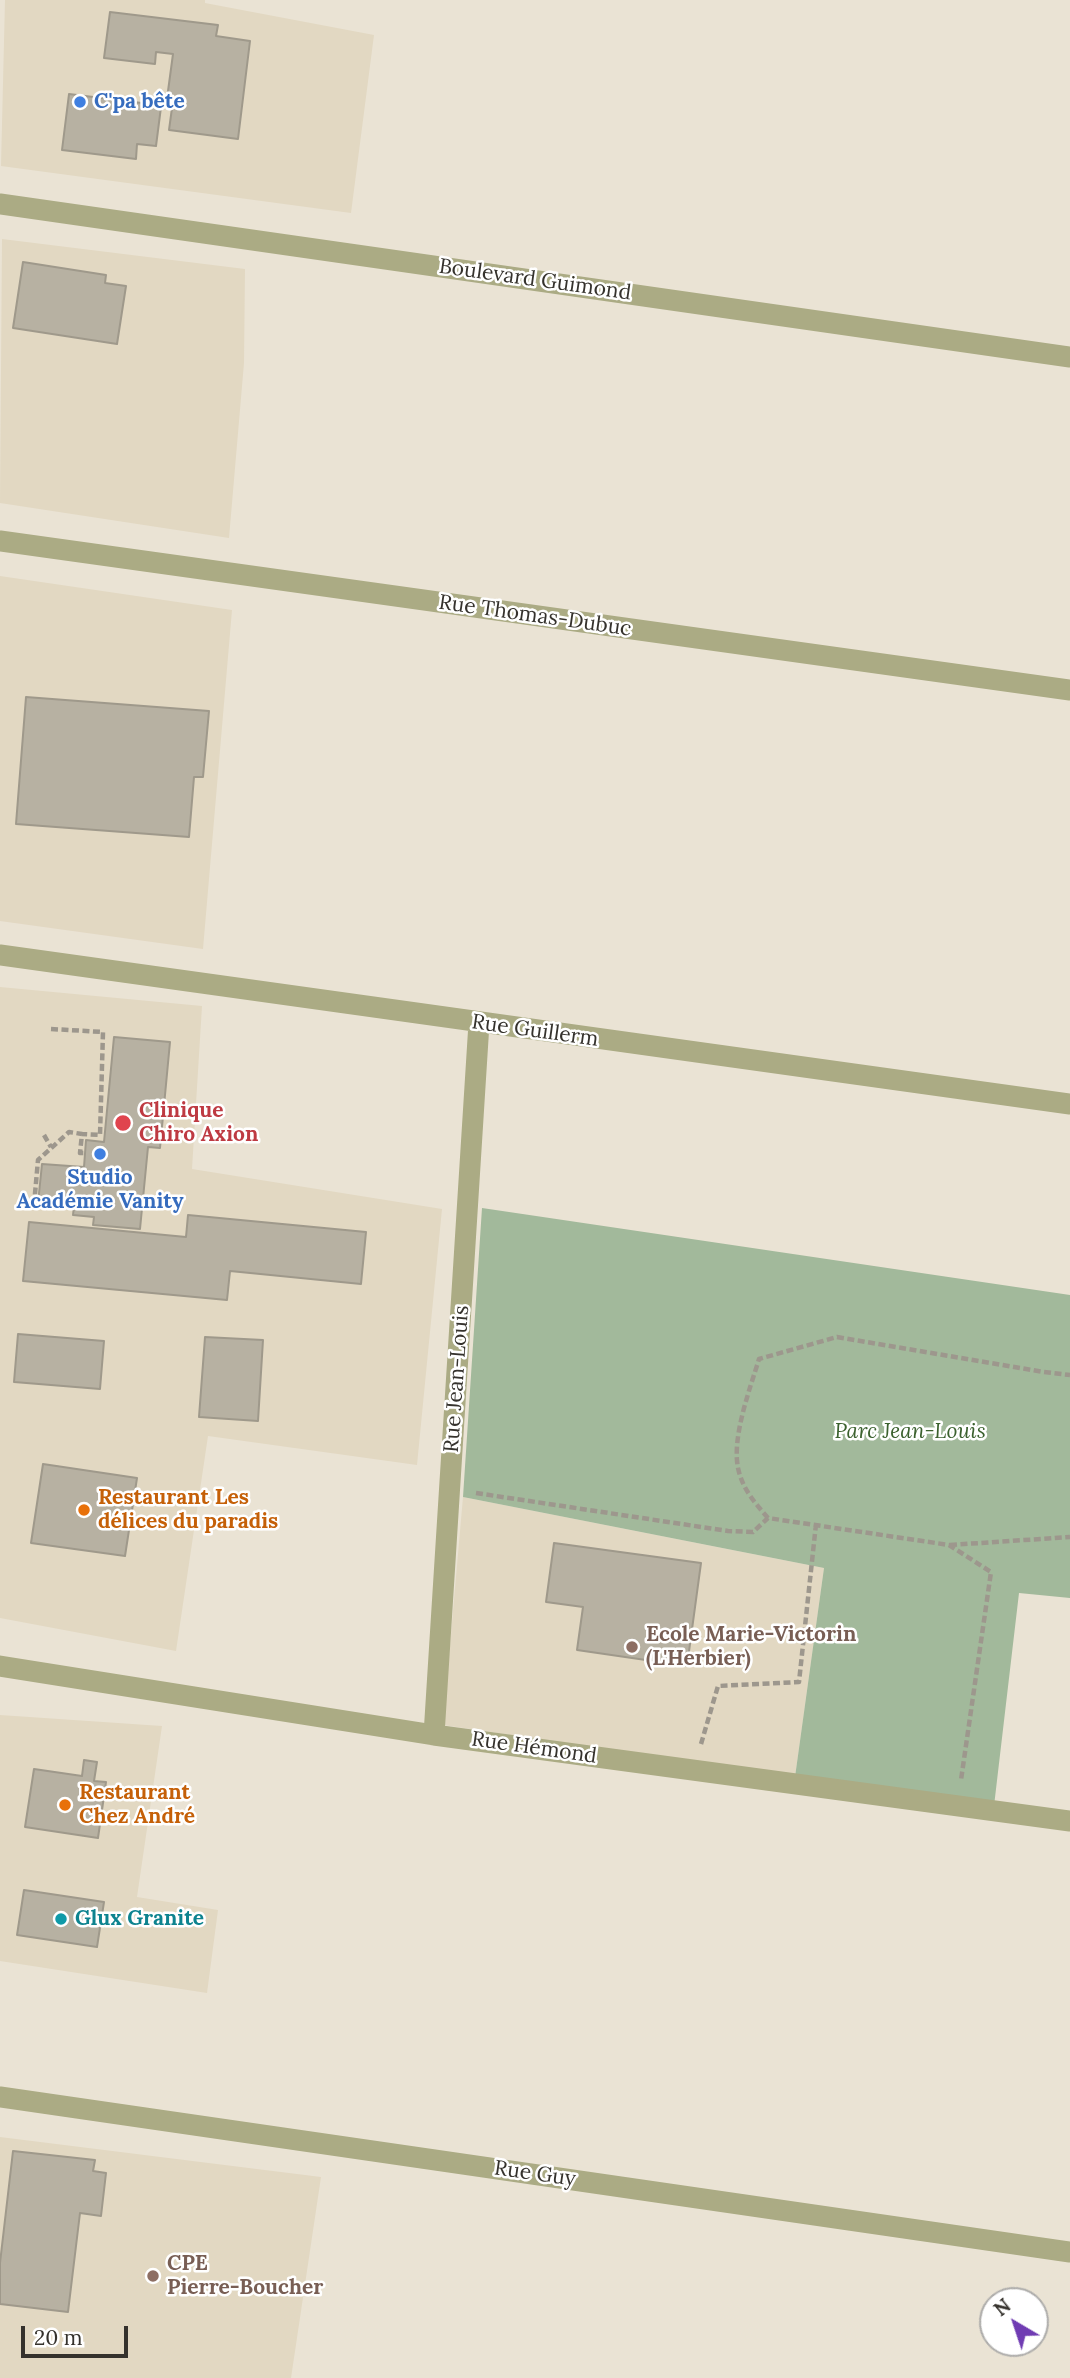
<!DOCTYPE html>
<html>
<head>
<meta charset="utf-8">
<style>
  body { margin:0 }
  #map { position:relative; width:1070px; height:2378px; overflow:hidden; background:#eae3d4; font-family:Lora,serif }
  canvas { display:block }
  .north { position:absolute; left:979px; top:2287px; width:70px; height:70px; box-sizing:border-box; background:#fff; border:2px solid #aeadab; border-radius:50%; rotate:321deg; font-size:19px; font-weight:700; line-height:28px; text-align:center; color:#35322d }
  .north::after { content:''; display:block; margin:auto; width:24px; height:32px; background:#703cb3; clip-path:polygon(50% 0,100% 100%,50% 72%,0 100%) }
  .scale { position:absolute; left:21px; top:2326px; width:107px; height:32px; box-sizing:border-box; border:4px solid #35322d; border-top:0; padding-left:9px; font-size:21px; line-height:24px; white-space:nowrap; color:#35322d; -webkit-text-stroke:5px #fff; paint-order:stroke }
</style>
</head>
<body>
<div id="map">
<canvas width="1070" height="2378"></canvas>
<div class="north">N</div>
<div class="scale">20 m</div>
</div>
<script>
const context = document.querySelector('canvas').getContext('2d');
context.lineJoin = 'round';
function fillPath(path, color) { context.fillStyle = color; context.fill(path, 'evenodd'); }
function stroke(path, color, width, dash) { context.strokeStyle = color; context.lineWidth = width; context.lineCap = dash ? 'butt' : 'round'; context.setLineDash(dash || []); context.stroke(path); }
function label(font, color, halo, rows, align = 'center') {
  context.font = font + ' Lora,serif'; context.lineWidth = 5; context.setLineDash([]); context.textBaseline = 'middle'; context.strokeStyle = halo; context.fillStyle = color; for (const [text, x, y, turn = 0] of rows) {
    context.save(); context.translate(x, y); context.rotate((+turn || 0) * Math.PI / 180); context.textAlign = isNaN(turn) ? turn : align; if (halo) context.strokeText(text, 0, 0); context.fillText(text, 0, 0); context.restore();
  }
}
fillPath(new Path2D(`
  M 5,0 L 205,0 L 205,3 L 374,35 L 351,213 L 1,166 Z
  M 2,239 L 245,269 L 244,363 L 229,538 L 0,503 Z
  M 0,576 L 232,610 L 203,949 L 0,921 Z
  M 0,987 L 202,1006 L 192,1169 L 442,1209 L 417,1465 L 208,1436 L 176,1651 L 0,1618 Z
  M 463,1497 L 824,1568 L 795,1777 L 443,1725 Z
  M 0,1715 L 162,1726 L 137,1897 L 218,1910 L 207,1993 L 0,1961 Z
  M 0,2137 L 321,2177 L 291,2378 L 0,2378 Z`), '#e2d8c2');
fillPath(new Path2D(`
  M 482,1208 L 1070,1295 L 1070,1598 L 1019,1593 L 994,1806 L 795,1777 L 824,1568 L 463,1497 Z`), '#a2b99b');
const building = new Path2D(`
  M 110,12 L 218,25 L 216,36 L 250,41 L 238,139 L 169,130 L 172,108 L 161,107 L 156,146 L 137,144 L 136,159 L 62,150 L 69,94 L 166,106 L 173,54 L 156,52 L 155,64 L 104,58 Z
  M 23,262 L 106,275 L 105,283 L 126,286 L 117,344 L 13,328 Z
  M 26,697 L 209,711 L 203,777 L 194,777 L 189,837 L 16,824 Z
  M 114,1037 L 170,1042 L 160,1148 L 148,1147 L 140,1229 L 93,1225 L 94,1217 L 73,1215 L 74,1206 L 38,1203 L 42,1164 L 84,1167 L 86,1140 L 104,1142 Z
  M 188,1215 L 366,1232 L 361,1284 L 230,1271 L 227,1300 L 23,1281 L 29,1222 L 186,1237 Z
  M 18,1334 L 104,1341 L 100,1389 L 14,1382 Z
  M 205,1337 L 263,1340 L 258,1421 L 199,1417 Z
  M 43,1464 L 137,1478 L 125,1556 L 31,1543 Z
  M 554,1543 L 701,1563 L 687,1666 L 577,1650 L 583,1607 L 546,1602 Z
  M 84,1760 L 97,1762 L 94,1781 L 106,1782 L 98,1838 L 25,1827 L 34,1769 L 82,1776 Z
  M 24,1890 L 104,1902 L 97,1947 L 17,1935 Z
  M 13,2151 L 95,2160 L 93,2171 L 106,2173 L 101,2216 L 80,2213 L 68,2312 L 0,2304 L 0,2263 Z`);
fillPath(building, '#b7b1a2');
stroke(building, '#9f998b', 2);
stroke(new Path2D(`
  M 51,1029 L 103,1032 L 100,1135 L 82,1134
  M 44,1135 L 51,1147
  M 34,1205 L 38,1160 L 69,1132 L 82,1134 L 80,1153 L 85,1153
  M 476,1493 L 728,1531 L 753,1532 L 768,1518 L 949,1545 L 991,1572 L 961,1780
  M 768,1518 C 756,1504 744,1491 739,1472 C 730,1441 750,1389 759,1359 L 837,1337 L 1044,1372 L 1070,1375
  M 950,1545 L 1070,1537
  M 701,1744 L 718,1686 L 799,1682 L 816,1524`), '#9d978d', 4.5, [7, 3.5]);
stroke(new Path2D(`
  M 0,204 L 1070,357
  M 0,541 L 1070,690
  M 0,955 L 1070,1104
  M 0,1666 L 434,1735 L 1070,1821
  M 434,1735 L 479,1023
  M 0,2097 L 1070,2252`), '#abab84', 21);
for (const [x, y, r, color] of [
  [80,102,7,"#3f7fe0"],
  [123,1123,9,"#e0444e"],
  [100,1154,7,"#3f7fe0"],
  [84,1510,7,"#e8710a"],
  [632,1647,7,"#8d6e63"],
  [65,1805,7,"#e8710a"],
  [61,1919,7,"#0f9aa8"],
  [153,2276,7,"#8d6e63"]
]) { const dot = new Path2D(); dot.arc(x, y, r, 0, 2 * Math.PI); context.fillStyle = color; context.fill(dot); stroke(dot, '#fff', 2.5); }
label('bold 21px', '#366cbe', '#fff', [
  ["C'pa bête",94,102],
  ["Studio",100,1178,"center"],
  ["Académie Vanity",100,1202,"center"]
], 'left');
label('21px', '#35322d', '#fff', [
  ["Boulevard Guimond",535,280,8],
  ["Rue Thomas-Dubuc",535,616,8],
  ["Rue Guillerm",535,1031,8],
  ["Rue Jean-Louis",457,1379,-86],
  ["Rue Hémond",534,1748,8],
  ["Rue Guy",535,2174,8]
]);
label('bold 21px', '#be3a42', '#fff', [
  ["Clinique",139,1111],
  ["Chiro Axion",139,1135]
], 'left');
label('italic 21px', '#3b612e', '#fff', [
  ["Parc Jean-Louis",910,1432]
]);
label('bold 21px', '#c56008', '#fff', [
  ["Restaurant Les",98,1498],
  ["délices du paradis",98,1522],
  ["Restaurant",79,1793],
  ["Chez André",79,1817]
], 'left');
label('bold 21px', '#785e54', '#fff', [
  ["Ecole Marie-Victorin",646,1635],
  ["(L'Herbier)",646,1659],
  ["CPE",167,2264],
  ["Pierre-Boucher",167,2288]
], 'left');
label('bold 21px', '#0d838f', '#fff', [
  ["Glux Granite",75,1919]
], 'left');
</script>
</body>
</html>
